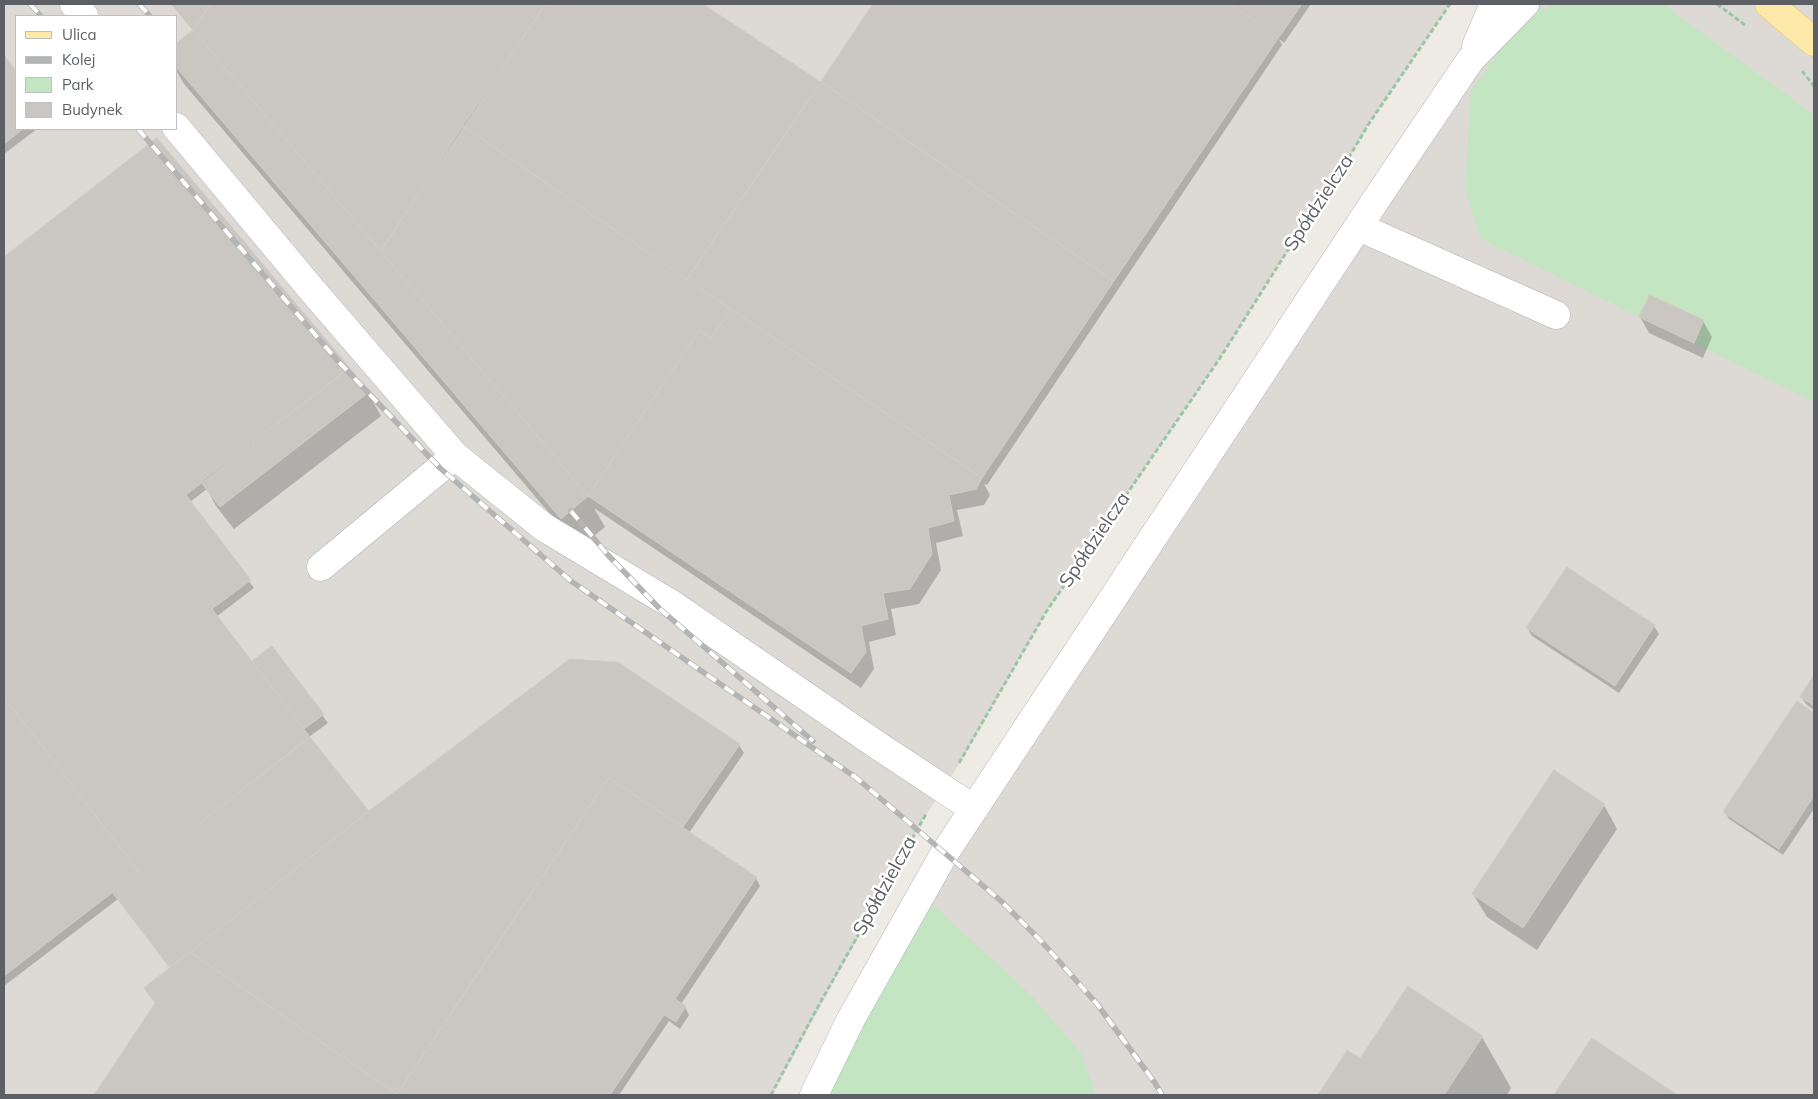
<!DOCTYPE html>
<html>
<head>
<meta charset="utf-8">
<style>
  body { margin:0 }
  #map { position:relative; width:1818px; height:1099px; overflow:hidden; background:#eeebe4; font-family:Mulish,sans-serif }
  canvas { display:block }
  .frame { position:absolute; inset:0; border:5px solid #5c6064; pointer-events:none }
  .legend { position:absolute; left:15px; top:15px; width:162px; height:115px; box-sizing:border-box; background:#fff; border:1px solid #bebfc1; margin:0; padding:6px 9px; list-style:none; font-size:15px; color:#5c6064 }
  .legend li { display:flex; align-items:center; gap:10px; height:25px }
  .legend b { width:25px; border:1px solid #bebfc1 }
</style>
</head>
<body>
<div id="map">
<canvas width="1818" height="1099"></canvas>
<div class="frame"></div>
<ul class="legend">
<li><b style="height:6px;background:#fde9aa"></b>Ulica</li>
<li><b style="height:6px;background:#b3b4b4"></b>Kolej</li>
<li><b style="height:14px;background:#c4e5c1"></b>Park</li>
<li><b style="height:14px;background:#cac6c1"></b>Budynek</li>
</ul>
</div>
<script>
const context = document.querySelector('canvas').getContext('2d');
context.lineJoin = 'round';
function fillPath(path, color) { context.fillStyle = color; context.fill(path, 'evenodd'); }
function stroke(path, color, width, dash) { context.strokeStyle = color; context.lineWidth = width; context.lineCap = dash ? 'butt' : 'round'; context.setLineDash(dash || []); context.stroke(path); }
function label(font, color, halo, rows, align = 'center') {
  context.font = font + ' Mulish,sans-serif'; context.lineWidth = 5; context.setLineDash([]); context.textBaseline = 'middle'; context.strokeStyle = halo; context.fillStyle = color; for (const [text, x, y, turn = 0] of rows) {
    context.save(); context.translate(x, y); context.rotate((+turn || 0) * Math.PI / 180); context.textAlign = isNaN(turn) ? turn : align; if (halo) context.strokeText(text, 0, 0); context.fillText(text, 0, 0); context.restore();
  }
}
fillPath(new Path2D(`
  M 4,4 L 1450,4 L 1368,125 L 1341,171 L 1318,202 L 1220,358 L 1046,612 L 963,758 L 917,829 L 772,1095 L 4,1095 ZM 16,16 L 176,16 L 176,129 L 16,129 Z
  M 1525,4 L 1814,4 L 1814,1095 L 814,1095 L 944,854 Z`), '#dddad6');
fillPath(new Path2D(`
  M 1535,4 L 1547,10 L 1552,4 L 1663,4 L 1814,115 L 1814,402 L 1694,343 L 1704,320 L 1650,295 L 1639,317 L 1481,239 L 1465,190 L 1471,90 Z
  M 921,894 L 1031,995 L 1081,1053 L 1096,1095 L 814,1095 Z`), '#c4e5c1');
fillPath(new Path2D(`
  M 171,4 L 700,4 L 821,83 L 874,4 L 1311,4 L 1284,43 L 1279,39 L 1282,45 L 987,485 L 984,484 L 990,495 L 984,505 L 957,510 L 963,536 L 936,543 L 941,570 L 919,604 L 891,609 L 896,635 L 869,642 L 874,669 L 861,688 L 594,508 L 605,527 L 579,548 L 184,84 L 176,70 L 176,46 L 194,31 Z
  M 4,57 L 16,73 L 16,129 L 37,129 L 4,154 Z
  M 157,140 L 349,369 L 368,393 L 381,416 L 234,529 L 216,506 L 207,489 L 190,502 L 254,588 L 216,617 L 252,663 L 272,648 L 328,723 L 309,737 L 369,813 L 617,664 L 739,745 L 744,753 L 689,833 L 756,878 L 760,886 L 681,1004 L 685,1007 L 689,1015 L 680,1029 L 669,1021 L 619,1095 L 95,1095 L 156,1004 L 146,989 L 171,969 L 118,899 L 4,986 L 4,258 Z
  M 1640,317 L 1703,321 L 1712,337 L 1703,358 L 1649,333 Z
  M 1567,568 L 1654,626 L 1659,634 L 1619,693 L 1532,636 L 1527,628 Z
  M 1814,677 L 1814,710 L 1806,704 L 1801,697 Z
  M 1797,703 L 1814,715 L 1814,809 L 1783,855 L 1729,819 L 1725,812 Z
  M 1604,805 L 1617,829 L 1537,950 L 1487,917 L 1473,894 Z
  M 1482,1037 L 1511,1088 L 1507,1095 L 1319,1095 L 1348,1052 L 1360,1060 Z
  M 1592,1040 L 1675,1095 L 1555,1095 Z`), '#0003');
const building = new Path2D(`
  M 172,4 L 211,4 L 193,30 Z
  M 211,4 L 546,4 L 381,251 L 193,30 Z
  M 546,4 L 703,4 L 821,82 L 687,280 L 463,126 Z
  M 873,4 L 1230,4 L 1279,37 L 1114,281 L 821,82 Z
  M 1231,4 L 1302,4 L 1280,36 Z
  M 193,30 L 588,496 L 561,519 L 176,67 L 176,44 Z
  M 4,55 L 16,71 L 16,129 L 23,129 L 4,144 Z
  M 821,82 L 1114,281 L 982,478 L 687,280 Z
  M 463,126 L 731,309 L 711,338 L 699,331 L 588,496 L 381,251 Z
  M 157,138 L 350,368 L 186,495 L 251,580 L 212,609 L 310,737 L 139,872 L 4,697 L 4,257 Z
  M 1650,295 L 1704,320 L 1694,343 L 1639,317 Z
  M 731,309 L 982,478 L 976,489 L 949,495 L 954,521 L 928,528 L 932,554 L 910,589 L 883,593 L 888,619 L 861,626 L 866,652 L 851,673 L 588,496 L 699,331 L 711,338 Z
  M 350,368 L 369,392 L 220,507 L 201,482 Z
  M 1567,567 L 1655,625 L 1615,686 L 1526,628 Z
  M 272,646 L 324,714 L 304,729 L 252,661 Z
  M 570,659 L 618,662 L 740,744 L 683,827 L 609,778 L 397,1094 L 190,952 L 369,811 Z
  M 1814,675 L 1814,706 L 1800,697 Z
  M 4,697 L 139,872 L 4,976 Z
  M 1797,701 L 1814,713 L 1814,796 L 1779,849 L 1723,812 Z
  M 310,737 L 369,811 L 170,968 L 112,892 Z
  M 1554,770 L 1605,804 L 1523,928 L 1472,894 Z
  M 609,778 L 757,877 L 675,999 L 686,1006 L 676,1022 L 664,1015 L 610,1095 L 399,1095 L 397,1094 Z
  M 190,952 L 397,1094 L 396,1095 L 94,1095 L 155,1003 L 144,988 Z
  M 1408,986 L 1483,1036 L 1444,1095 L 1318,1095 L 1347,1050 L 1360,1058 Z
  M 1592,1038 L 1676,1094 L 1676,1095 L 1554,1095 Z`);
fillPath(building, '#cac6c1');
stroke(building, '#d3ccc2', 1);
const minor = new Path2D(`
  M 74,4 L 84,16
  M 1476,46 L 1494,4
  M 176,127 L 312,290 L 455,456 L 545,528 L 673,605 L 877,745 L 974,809
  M 1359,227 L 1556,315
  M 321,567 L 455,456
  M 814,1095 L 851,1019 L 944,854 L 1379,195 L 1471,59 L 1525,4`);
const major = new Path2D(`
  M 1769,4 L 1814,42`);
stroke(minor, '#b1b5b9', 29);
stroke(major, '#efba5d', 29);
stroke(new Path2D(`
  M 1717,4 L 1745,25
  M 1802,71 L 1814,86
  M 959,763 L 1046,612 L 1220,358 L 1318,202 L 1341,171 L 1368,125 L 1450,4
  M 771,1095 L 815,1012 L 926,814`), '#9ac6a3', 3, [5, 2.5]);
stroke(minor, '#fff', 28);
stroke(major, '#fde9aa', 28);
const rail = new Path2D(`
  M 30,4 L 41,16
  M 139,4 L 150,16
  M 138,129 L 337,360 L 440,468 L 571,581 L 858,779
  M 571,511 L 607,554 L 660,609 L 813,741
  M 853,775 L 1001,901 L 1042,942 L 1097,1004 L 1155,1083 L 1162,1095`);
stroke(rail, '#b3b4b4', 5.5);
stroke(rail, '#fff', 4, [11]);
label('19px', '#5c6064', '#fff', [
  ["Spółdzielcza",1319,203,-57],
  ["Spółdzielcza",1095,540,-56],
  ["Spółdzielcza",885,886,-61]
]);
</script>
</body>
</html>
